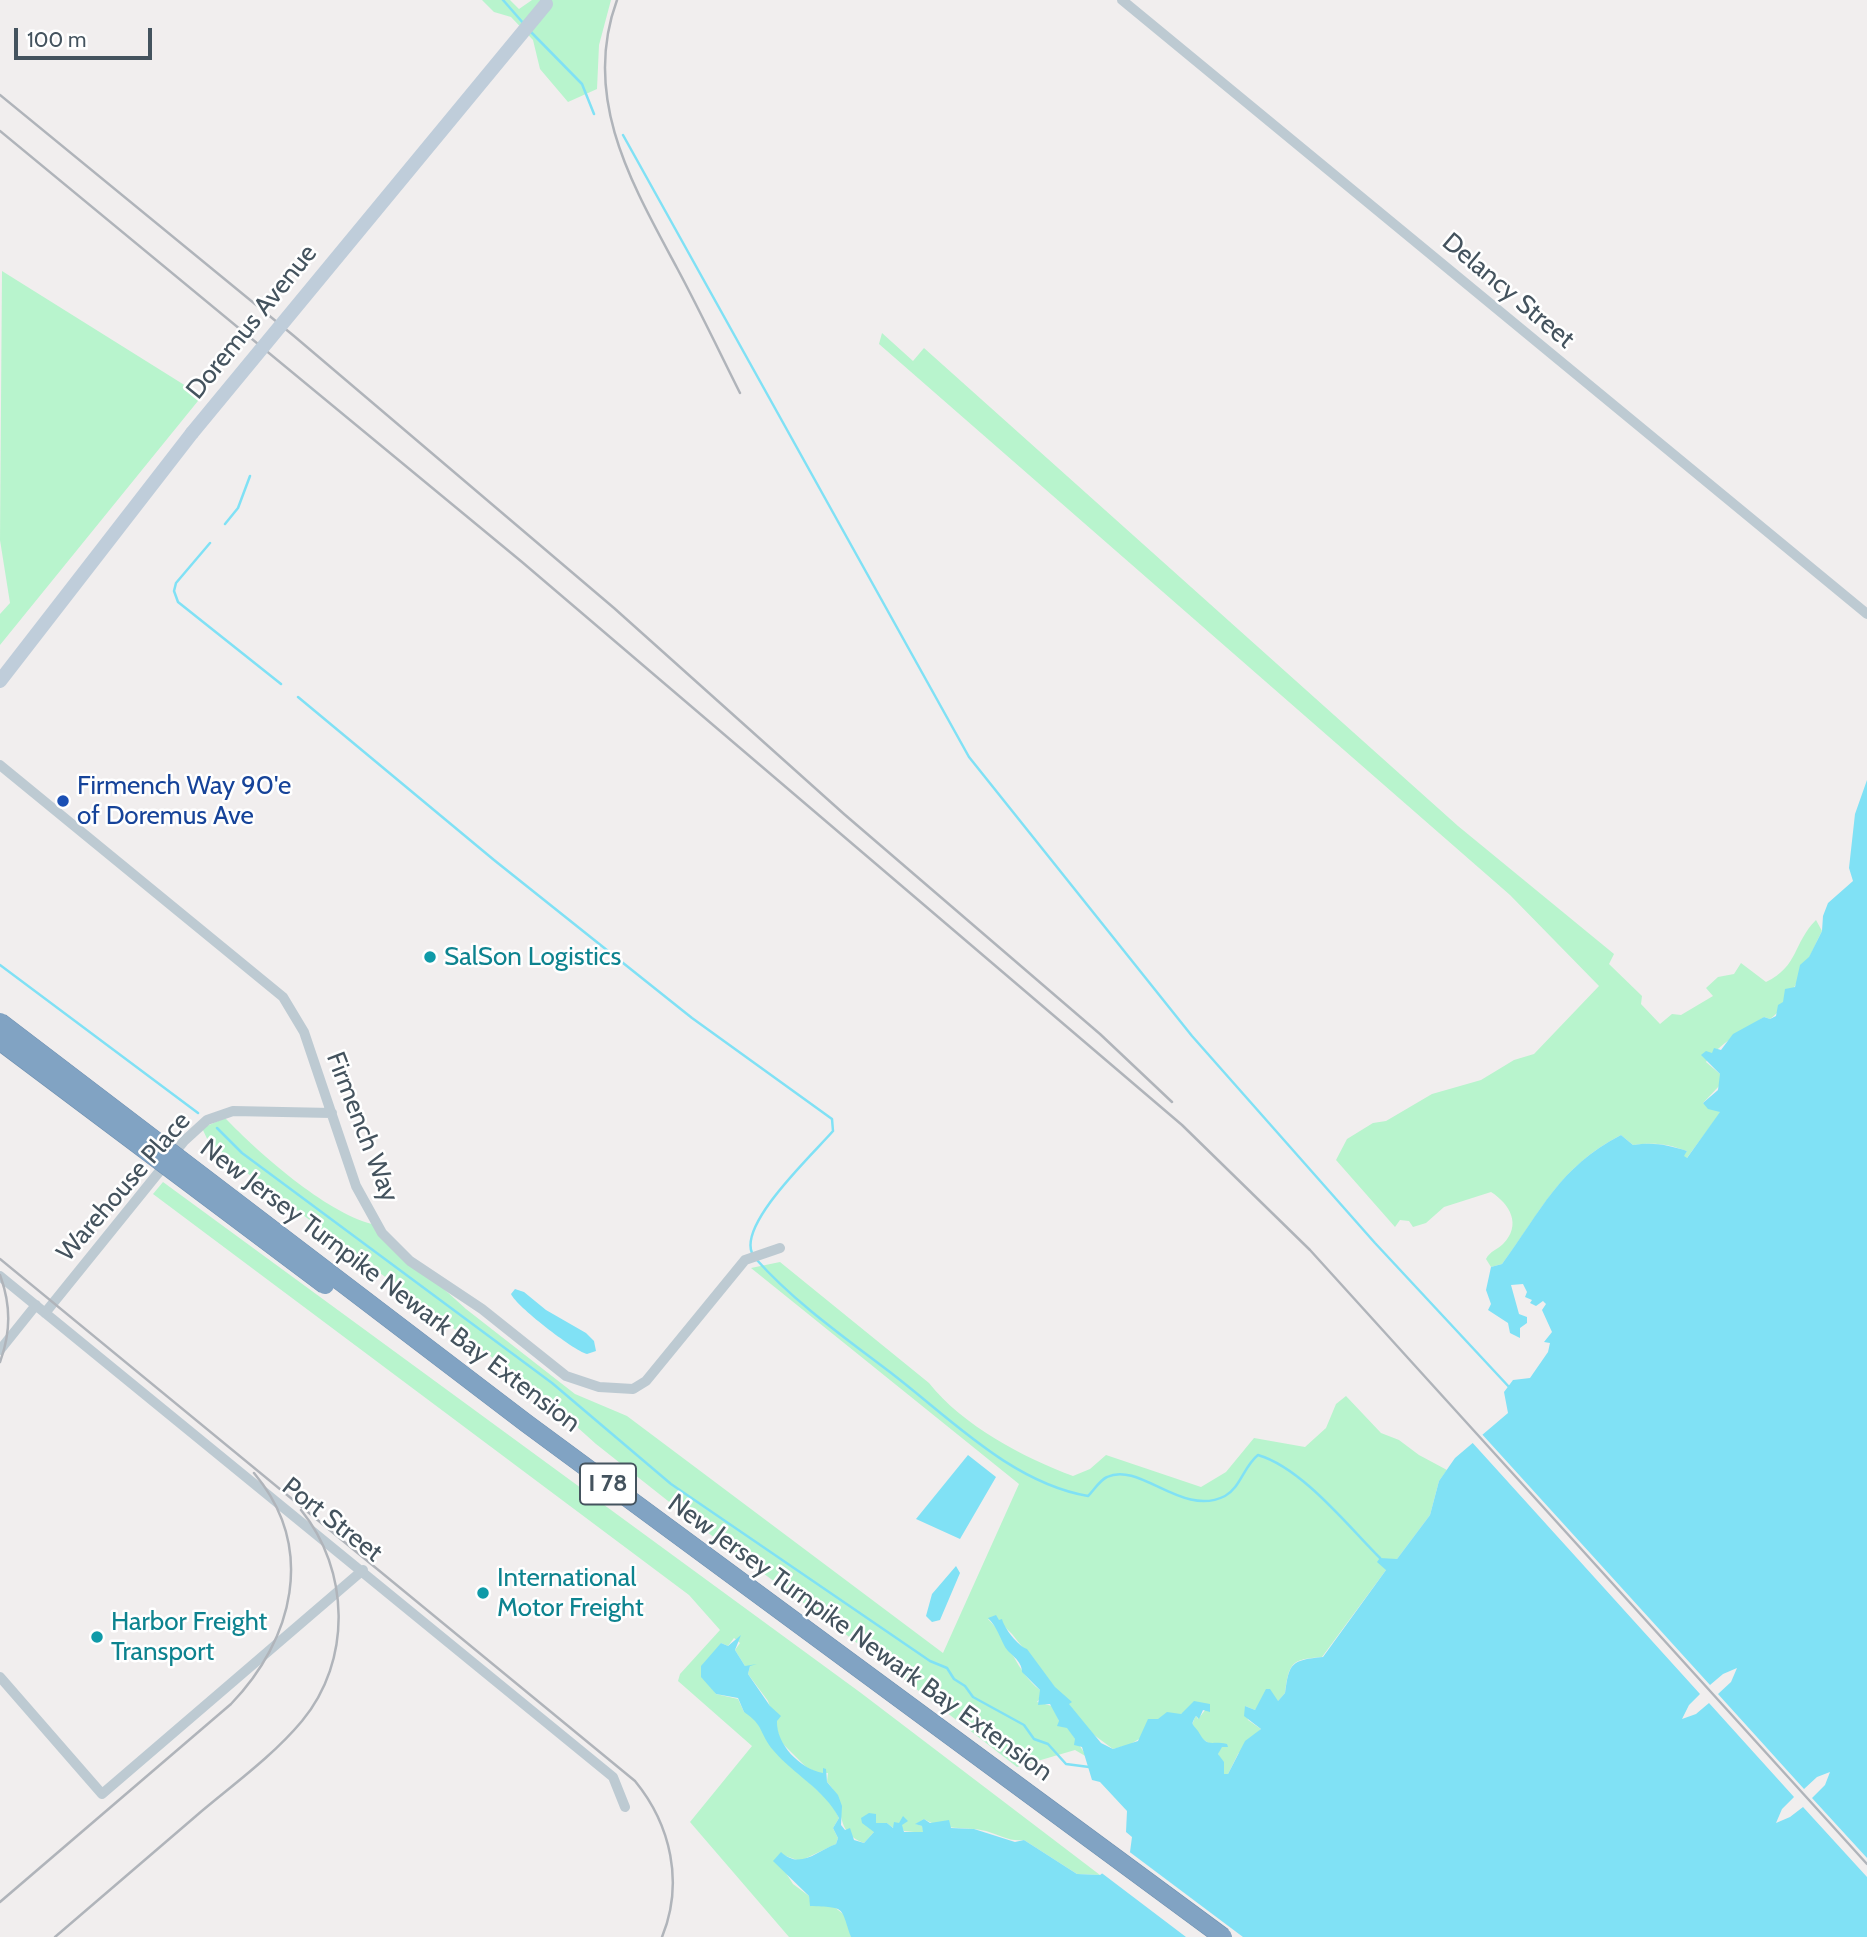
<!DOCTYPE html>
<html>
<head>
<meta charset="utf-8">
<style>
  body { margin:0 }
  #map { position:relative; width:1867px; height:1937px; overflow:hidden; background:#f1eeee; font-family:Cabin,sans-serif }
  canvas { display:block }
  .scale { position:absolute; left:14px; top:28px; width:138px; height:32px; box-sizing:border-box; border:4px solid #44535e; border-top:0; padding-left:9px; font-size:21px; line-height:24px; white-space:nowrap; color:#44535e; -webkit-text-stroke:5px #fff; paint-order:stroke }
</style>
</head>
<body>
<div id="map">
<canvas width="1867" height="1937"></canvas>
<div class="scale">100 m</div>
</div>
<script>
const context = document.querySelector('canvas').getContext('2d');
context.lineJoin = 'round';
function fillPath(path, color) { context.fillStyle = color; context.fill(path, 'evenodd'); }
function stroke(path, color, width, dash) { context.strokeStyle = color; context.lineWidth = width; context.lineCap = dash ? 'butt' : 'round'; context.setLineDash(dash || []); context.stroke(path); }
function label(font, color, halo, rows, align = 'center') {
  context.font = font + ' Cabin,sans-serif'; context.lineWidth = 5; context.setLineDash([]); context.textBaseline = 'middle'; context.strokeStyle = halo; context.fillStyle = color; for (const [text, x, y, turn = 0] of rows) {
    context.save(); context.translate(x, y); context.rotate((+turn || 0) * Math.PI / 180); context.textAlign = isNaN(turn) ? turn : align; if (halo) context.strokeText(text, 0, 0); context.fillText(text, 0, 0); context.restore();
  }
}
fillPath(new Path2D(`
  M 482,0 L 510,0 L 519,9 L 532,0 L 611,0 L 599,45 L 597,89 L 568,102 L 540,69 L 533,40 L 511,17 L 494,12 Z
  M 2,271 L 202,396 L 0,645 L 0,614 L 10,603 L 0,540 Z
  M 882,333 L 913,361 L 924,348 L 1458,826 L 1614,954 L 1609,964 L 1642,996 L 1641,1004 L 1660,1024 L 1672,1014 L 1681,1015 L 1713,996 L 1706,988 L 1718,977 L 1734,974 L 1741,963 L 1766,982 C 1799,966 1793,943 1816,920 L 1822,931 C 1811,952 1789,1007 1770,1019 L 1764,1017 C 1744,1030 1719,1044 1706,1062 L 1720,1074 L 1720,1085 L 1703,1103 L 1721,1112 L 1686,1159 L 1683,1156 L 1687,1151 C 1668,1144 1655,1142 1633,1145 L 1621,1135 C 1558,1168 1542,1211 1502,1264 L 1491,1267 L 1486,1259 C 1490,1251 1497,1250 1503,1244 C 1522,1225 1510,1204 1491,1192 L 1444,1207 L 1426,1223 L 1413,1227 L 1409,1221 L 1400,1220 L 1395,1227 L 1336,1160 L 1347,1139 L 1373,1123 L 1386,1121 L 1432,1094 L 1481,1080 L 1514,1060 L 1534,1054 L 1599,986 L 1510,895 L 879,344 Z
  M 225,1118 C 259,1153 325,1212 372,1224 L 466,1309 L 575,1394 L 627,1416 L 943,1653 L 1019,1484 L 751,1268 L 780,1262 L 929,1383 C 962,1425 1024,1458 1073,1476 L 1090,1469 L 1106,1455 L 1201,1487 L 1226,1472 L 1254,1438 L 1305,1447 L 1326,1428 L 1336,1404 L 1346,1396 L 1381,1433 L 1399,1440 L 1419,1455 L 1447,1470 L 1439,1481 L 1430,1515 L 1397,1559 L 1386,1559 L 1386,1570 L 1322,1657 C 1291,1659 1289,1663 1285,1693 L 1278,1701 L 1263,1700 L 1255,1710 L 1245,1706 L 1248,1720 L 1261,1729 L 1238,1754 L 1228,1774 L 1224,1775 L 1218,1754 L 1221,1743 L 1212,1745 C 1202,1739 1186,1729 1196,1716 L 1198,1719 L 1210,1704 L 1181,1714 L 1129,1745 L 1113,1749 L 1090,1732 L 1012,1634 L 999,1621 L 988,1619 C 1009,1639 1016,1672 1040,1690 L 1041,1697 L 1037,1702 L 1052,1706 L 1061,1725 L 1068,1728 L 1087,1757 L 1075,1750 L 1017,1767 L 835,1626 L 711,1535 L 596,1444 L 538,1392 L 210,1145 L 202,1128 Z
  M 163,1182 L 861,1693 L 1100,1875 L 1077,1874 L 1024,1840 C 1010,1842 1000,1835 986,1831 C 965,1826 943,1831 924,1819 L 916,1824 L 922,1826 L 924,1833 L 904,1831 L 899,1823 L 893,1828 L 887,1823 L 876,1823 L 874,1832 L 864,1843 C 830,1830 849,1804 827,1782 L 828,1773 L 818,1773 L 806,1767 L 781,1742 L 768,1701 L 748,1674 L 750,1666 L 745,1666 L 735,1650 L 740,1643 L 734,1638 L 728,1646 L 721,1643 L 712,1688 L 716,1694 L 738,1699 L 744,1712 L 752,1715 L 798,1772 L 831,1803 L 839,1818 L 833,1828 L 838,1838 L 836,1844 L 800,1861 L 783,1855 L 782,1867 L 793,1884 L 809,1896 L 811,1906 L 833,1906 L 847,1917 L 851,1937 L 789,1937 L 690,1822 L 752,1746 L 678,1681 L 680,1674 L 720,1630 L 689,1595 L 153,1194 Z`), '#b8f4cd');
fillPath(new Path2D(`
  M 1867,780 L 1867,1937 L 851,1937 C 840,1905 846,1908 810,1906 L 809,1896 L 773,1861 L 781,1852 C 800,1870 817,1851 836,1844 L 838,1838 L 833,1828 L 839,1818 C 824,1789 794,1775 773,1750 C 759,1733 764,1725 744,1712 L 738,1698 L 716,1694 L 701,1677 L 701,1666 L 721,1643 L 728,1646 L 741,1635 L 735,1650 L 745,1666 L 757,1664 L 750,1666 L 748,1674 L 770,1706 L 781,1716 L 777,1721 C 776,1744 800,1769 823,1773 L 823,1768 L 826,1769 L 827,1782 L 838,1795 L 842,1806 L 841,1825 L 845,1830 L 850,1828 L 854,1840 L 864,1843 L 874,1832 L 862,1823 L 861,1818 L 869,1813 L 876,1814 L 876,1823 L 887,1823 L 893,1828 L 894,1822 L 899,1823 L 903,1816 L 908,1821 L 902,1825 L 904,1832 L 923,1832 L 922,1826 L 915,1824 L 924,1819 L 930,1823 L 949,1820 L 951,1828 L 974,1829 L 1015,1842 L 1024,1840 L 1077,1874 L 1100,1875 L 1130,1852 L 1132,1837 L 1126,1832 L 1127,1811 L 1100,1782 L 1092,1780 L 1082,1747 L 1074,1745 L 1075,1739 L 1067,1728 L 1057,1726 L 1059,1721 L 1050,1704 L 1038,1705 L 1040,1690 L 1022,1672 C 1022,1660 1009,1654 1005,1647 C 1000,1638 997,1627 988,1618 L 996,1615 L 999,1620 L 1002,1619 C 1004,1628 1018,1646 1027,1649 L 1055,1687 L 1072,1702 L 1069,1704 L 1101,1743 L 1113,1749 L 1138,1741 L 1148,1719 L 1158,1719 L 1167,1712 L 1181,1714 L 1194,1701 L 1210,1704 L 1210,1712 L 1203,1710 L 1199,1719 L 1196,1716 C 1190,1725 1193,1724 1198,1731 C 1208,1749 1210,1740 1227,1744 L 1228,1747 L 1222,1747 L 1218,1754 L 1224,1762 L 1224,1774 L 1228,1774 L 1245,1741 L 1261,1729 L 1244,1716 L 1245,1706 L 1255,1710 L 1266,1689 L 1270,1689 L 1278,1701 L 1285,1693 C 1289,1663 1291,1660 1323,1657 L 1386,1570 L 1377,1562 L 1380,1558 L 1397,1559 L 1430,1515 L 1439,1481 L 1455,1458 L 1508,1413 L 1504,1392 L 1513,1380 L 1530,1378 L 1548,1352 L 1550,1343 L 1544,1342 L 1552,1332 L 1542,1310 L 1546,1304 L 1543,1301 L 1536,1306 L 1530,1303 L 1532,1300 L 1525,1297 L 1527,1292 L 1523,1284 L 1511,1285 L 1519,1314 L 1527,1317 L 1527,1323 L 1520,1328 L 1520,1338 L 1510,1333 L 1508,1323 L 1488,1310 L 1491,1304 L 1486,1290 L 1491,1267 L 1502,1264 C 1542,1210 1558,1168 1621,1135 L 1633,1145 C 1655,1142 1667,1145 1687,1151 L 1684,1156 L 1687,1158 L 1720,1112 L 1708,1109 L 1703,1103 L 1718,1090 L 1720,1074 L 1701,1055 L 1706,1051 L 1712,1053 L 1714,1048 L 1721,1050 L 1733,1034 L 1764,1017 L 1770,1019 L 1776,1016 L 1778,1005 L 1783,1002 L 1785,989 L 1795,987 L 1800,965 L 1809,957 L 1822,931 L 1823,916 L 1828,903 L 1853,881 L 1849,868 L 1855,814 Z
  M 515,1289 L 524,1292 L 546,1310 L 586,1333 L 594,1341 L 596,1351 L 587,1354 C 573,1350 516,1306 511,1294 Z
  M 968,1455 L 996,1477 L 960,1539 L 916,1519 Z
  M 956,1566 L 960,1573 L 940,1620 L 932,1622 L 926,1616 L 932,1594 Z`), '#80e1f5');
fillPath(new Path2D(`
  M 1480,1432 L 1710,1685 L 1723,1674 L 1737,1668 L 1731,1682 L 1718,1694 L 1804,1789 L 1817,1777 L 1830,1772 L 1825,1785 L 1812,1798 L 1867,1858 L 1867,1877 L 1803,1807 L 1790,1817 L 1776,1823 L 1782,1809 L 1794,1797 L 1709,1703 L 1696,1714 L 1682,1719 L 1689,1705 L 1700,1694 L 1470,1440 Z
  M 1127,1850 L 1243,1937 L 1186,1937 L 1099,1871 Z`), '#f1eeee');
stroke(new Path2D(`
  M 503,0 L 524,24
  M 530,31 L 582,84 L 594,114
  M 623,135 L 969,757 L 1192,1036 L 1375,1243 L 1510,1388
  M 225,524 L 238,508 L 250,476
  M 210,543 L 176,583 L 174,591 L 178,602 L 281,684
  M 298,697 L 494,860 L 692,1018 L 832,1119 L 833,1131 C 813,1154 739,1223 752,1253
  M 0,965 L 198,1113
  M 217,1128 L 242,1153 L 552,1383 L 671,1484 L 930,1661 L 947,1668 L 954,1679 L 965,1686 L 973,1697 L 1024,1725 L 1034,1739 L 1048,1744 L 1066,1764 L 1089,1767
  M 756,1259 C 795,1303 848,1340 895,1376 C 953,1421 1013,1483 1088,1496 C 1094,1490 1100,1480 1107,1477 C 1140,1461 1182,1518 1225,1496 C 1240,1488 1244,1466 1258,1455 C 1302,1468 1347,1525 1380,1558`), '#80e1f5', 2.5);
stroke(new Path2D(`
  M 1122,0 L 1867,614
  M 0,765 L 283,997 L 304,1032 L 356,1186 L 382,1233 L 410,1261 L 482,1309 L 566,1376 L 599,1387 L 633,1389 L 646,1381 L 745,1260 L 780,1248
  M 0,1276 L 613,1777 L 625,1807
  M 45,1313 L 184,1141 L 207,1120 L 233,1111 L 332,1113
  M 0,1350 L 36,1305
  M 0,1677 L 102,1794 L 363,1570`), '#bdcad2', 10);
stroke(new Path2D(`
  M 0,681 L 192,433`), '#bfcdda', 14);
stroke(new Path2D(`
  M 617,0 C 581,98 632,184 677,268 C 699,309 719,351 740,393
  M 0,95 L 294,336 L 614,608 L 844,814 L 1100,1034 L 1172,1102
  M 0,131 L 522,562 L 1182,1125 L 1310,1250 L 1867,1864
  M 0,1259 L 635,1781 C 671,1825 684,1883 662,1937
  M 0,1275 C 11,1305 11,1332 0,1362
  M 0,1902 L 231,1704 C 293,1640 317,1548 254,1473
  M 55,1937 C 102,1897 149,1856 196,1816 C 231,1786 272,1757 302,1721 C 352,1661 350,1570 301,1510`), '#b0b4ba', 2.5);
const motorwayBridge = new Path2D(`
  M 0,1022 L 526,1423 L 1223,1937
  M 0,1041 L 325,1285`);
stroke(motorwayBridge, '#6c8eaf', 19, []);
stroke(new Path2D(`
  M 192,433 L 546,4`), '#bfcdda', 14);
stroke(motorwayBridge, '#81a3c3', 18);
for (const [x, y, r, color] of [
  [63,801,7,"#1a4fb4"],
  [430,957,7,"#0f9aa8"],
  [483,1593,7,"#0f9aa8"],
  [97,1637,7,"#0f9aa8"]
]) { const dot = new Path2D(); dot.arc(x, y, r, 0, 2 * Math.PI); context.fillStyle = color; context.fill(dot); stroke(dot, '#fff', 2.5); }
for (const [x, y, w] of [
  [608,1484,56]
]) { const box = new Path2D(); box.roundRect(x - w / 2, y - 20.5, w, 41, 5); context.fillStyle = '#fff'; context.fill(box); stroke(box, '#44535e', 2); }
label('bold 24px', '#44535e', null, [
  ["I 78",608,1484]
]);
label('26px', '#44535e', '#fff', [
  ["Delancy Street",1508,291,40],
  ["Doremus Avenue",252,322,-51],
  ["Firmench Way",362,1127,69],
  ["Warehouse Place",124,1187,-49],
  ["New Jersey Turnpike Newark Bay Extension",390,1286,37],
  ["Port Street",332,1520,38],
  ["New Jersey Turnpike Newark Bay Extension",860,1638,36]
]);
label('26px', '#164399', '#fff', [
  ["Firmench Way 90'e",77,786],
  ["of Doremus Ave",77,816]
], 'left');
label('26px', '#0d838f', '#fff', [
  ["SalSon Logistics",444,957],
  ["International",497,1578],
  ["Motor Freight",497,1608],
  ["Harbor Freight",111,1622],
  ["Transport",111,1652]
], 'left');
</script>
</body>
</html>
